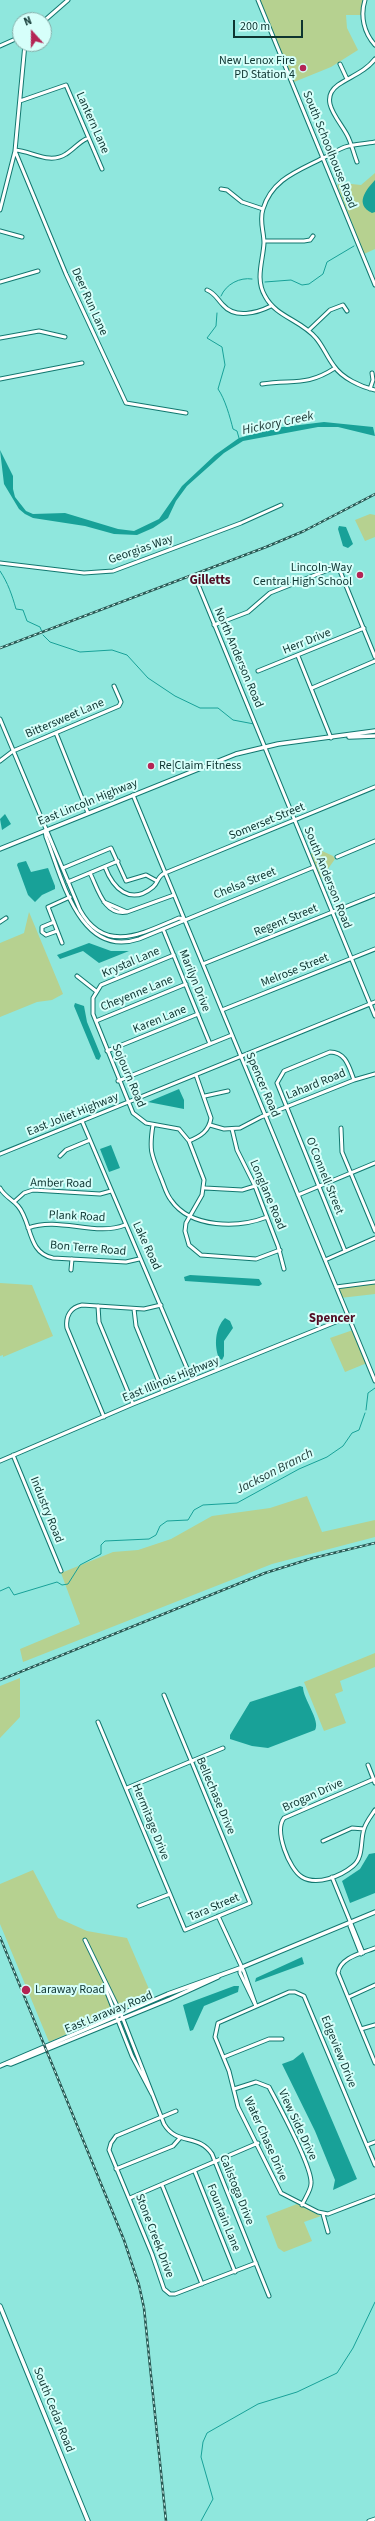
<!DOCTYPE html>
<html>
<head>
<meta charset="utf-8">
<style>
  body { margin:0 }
  #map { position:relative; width:375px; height:2521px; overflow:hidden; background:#8fe7dd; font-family:"Source Sans 3",sans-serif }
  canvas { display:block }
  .north { position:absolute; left:12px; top:12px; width:40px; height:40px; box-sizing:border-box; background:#d6fffa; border:1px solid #86aea9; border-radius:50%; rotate:339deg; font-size:11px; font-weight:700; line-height:16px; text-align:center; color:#0e3430 }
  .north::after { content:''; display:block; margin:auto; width:14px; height:18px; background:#b42555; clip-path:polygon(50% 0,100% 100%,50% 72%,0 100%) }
  .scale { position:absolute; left:233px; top:20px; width:70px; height:18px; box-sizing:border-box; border:2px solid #0e3430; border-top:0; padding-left:5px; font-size:12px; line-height:14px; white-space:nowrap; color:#0e3430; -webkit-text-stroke:3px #d6fffa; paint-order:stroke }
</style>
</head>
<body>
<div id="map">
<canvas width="375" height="2521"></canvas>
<div class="north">N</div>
<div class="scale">200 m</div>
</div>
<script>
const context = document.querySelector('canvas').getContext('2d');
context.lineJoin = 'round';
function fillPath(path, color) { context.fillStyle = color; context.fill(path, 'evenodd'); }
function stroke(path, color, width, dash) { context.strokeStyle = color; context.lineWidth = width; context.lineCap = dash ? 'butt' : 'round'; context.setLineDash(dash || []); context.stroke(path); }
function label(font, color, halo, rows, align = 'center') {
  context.font = font + ' "Source Sans 3",sans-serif'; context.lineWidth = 4; context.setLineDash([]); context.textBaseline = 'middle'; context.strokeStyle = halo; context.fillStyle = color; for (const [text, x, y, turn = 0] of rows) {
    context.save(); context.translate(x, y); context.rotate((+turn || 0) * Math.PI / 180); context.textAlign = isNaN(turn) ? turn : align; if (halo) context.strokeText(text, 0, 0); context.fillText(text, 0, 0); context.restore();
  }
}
fillPath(new Path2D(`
  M 260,0 L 364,0 L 361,15 L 346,15 L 347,28 L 358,50 L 331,67 L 294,82 Z
  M 375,173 L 375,249 L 364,254 L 337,185 L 342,183 L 361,185 Z
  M 370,514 L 375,515 L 375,537 L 365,541 L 355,520 Z
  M 320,850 L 333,856 L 335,859 L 320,880 L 309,854 Z
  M 29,912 L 63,994 L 52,1000 L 37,1002 L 0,1017 L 0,943 L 24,933 Z
  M 375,1281 L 375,1294 L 340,1298 L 337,1286 Z
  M 0,1283 L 32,1285 L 53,1336 L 3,1357 L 3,1355 L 0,1356 Z
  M 353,1330 L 367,1363 L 345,1372 L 330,1338 Z
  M 307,1496 L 322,1532 L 375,1520 L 375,1537 L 272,1564 L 23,1662 L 20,1649 L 80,1624 L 61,1573 L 113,1552 L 138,1550 L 171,1539 L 212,1516 L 270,1508 Z
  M 375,1653 L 375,1667 L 340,1681 L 343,1691 L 335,1694 L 346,1723 L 324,1731 L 304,1682 Z
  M 20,1678 L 20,1717 L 0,1738 L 0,1686 Z
  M 33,1870 L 58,1918 L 87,1931 L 127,1938 L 152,1996 L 49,2042 L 0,1924 L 0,1884 Z
  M 297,2204 L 321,2216 L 304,2222 L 312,2241 L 284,2252 L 278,2248 L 266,2216 Z`), '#b6d190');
fillPath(new Path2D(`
  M 375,180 L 375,212 L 372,213 C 354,204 366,190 375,180 Z
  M 324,422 L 373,427 L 375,436 L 338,427 L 318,427 L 243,441 L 224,453 L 187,486 L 176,501 L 168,518 L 153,528 L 137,535 L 114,534 L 85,526 L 33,518 L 25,514 L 19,509 L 4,484 L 0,450 L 13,476 L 13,489 L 15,497 L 26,511 L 33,514 L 65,513 L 118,529 L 134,531 L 159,519 L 182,486 L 215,455 L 239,438 L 275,428 Z
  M 339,526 L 346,527 L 353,544 L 348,548 L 343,546 L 338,529 Z
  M 5,814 L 11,824 L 2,830 L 0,819 Z
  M 26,861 L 31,872 L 48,868 L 55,886 L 55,889 L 42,895 L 35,902 L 28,895 L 17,865 L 18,863 Z
  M 89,943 L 111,951 L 129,951 L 99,963 L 83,951 L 60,959 L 57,955 Z
  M 75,1003 L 84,1006 L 87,1022 L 101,1056 L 99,1060 L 96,1059 L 74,1006 Z
  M 179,1089 L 184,1100 L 184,1109 L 148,1102 Z
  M 111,1145 L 120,1168 L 109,1172 L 100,1149 Z
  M 190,1275 L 259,1279 L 262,1284 L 259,1286 L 185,1281 L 184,1277 Z
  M 225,1318 L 230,1321 L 233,1328 L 224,1341 L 224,1356 L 222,1360 L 219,1358 C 214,1346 215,1328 225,1318 Z
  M 300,1686 L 303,1687 C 303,1699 321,1721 315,1730 L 268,1748 L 252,1746 L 230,1739 L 230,1735 L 250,1702 Z
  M 375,1853 L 375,1893 L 350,1903 L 342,1881 L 360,1869 L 369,1854 Z
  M 302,1957 L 304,1964 L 255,1982 L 256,1978 Z
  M 234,1986 L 239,1986 L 238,1992 L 204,2006 L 193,2030 L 190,2031 L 183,2005 Z
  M 303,2052 L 357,2179 L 333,2190 L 335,2180 L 315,2131 L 282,2064 L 293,2060 Z`), '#18a198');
stroke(new Path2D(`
  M 265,282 L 291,280 L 302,285 L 309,284 L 323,274 L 327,262 L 354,246
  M 221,296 C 226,284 240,277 252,279
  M 217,313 L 216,326 L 207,338 L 222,347 L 225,365 L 218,389 C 225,399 230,417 233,429 L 237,431 L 239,438
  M 0,571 C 8,583 12,595 16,609 L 23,610 L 27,621 L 40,627 L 42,632
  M 43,635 L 50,642 L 80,652 L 112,650 L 127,655 L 148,678 L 175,696 L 200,708 L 218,708 L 233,720 L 254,724
  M 366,1410 L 368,1393 L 375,1388
  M 0,1591 L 9,1587 L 14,1595 L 57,1582 L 62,1585 L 68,1584 L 80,1565 L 101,1554 L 101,1545 L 105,1541 L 149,1539 L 156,1535 L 160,1526 L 167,1521 L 188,1520 L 194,1510 L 203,1505 L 237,1503 L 299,1469 L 327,1457 L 343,1446 L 352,1433 L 359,1430 L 365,1413
  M 201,2521 L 213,2499 L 201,2457 L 203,2442 L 207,2433 L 258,2404 L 297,2392 L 337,2373 L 353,2348 L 375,2302`), '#18a198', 1);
const minor = new Path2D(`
  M 258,0 L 375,285
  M 365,0 C 360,16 364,33 375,45
  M 44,21 L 68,0
  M 0,46 L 20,37
  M 340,64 L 347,79
  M 20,101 L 66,85 L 102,169
  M 375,142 C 365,144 354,144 345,147 C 337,150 330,155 323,158 C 298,171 272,179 263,209 C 259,221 264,231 264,243 C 263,261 255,279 265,296 C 276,317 301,320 316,338 C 323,346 327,357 334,366 C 342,378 361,387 375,390
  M 15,150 C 32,151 49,165 66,154 C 73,150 78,143 86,139
  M 15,151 L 66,274 L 126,403 L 186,413
  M 357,162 C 354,154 352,146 349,139 C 343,123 316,101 338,85 C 351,76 365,72 375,59
  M 221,189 L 227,190 L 242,202 L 263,209
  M 0,210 L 15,151 L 25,44
  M 0,231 L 22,237
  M 264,241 L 304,241 L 310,240 L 313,236
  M 0,282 L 38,271
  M 207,290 C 215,293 217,299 223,305 C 235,319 257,313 271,306
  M 309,330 L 330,310 L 343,305 L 347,311
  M 0,338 L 39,331 L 65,337
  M 0,379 L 82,363
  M 262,384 C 292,379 306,387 335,368
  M 370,389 L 373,380 L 372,373
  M 0,563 L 84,573 L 113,571 L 241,523 L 281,505
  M 195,577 L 375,1016
  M 214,625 L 248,612 L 270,593 L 338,566 L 375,657
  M 298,656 L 331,738
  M 258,671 L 364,628
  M 312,688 L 375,661
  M 0,719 L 80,910 C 105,955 143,933 179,918 L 184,919
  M 56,733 L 88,813
  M 0,761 L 13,751 L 119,706 L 121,702 L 114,686
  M 133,795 L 375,1381
  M 45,831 L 46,837 C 62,877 79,959 139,939 L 314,867
  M 337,857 L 375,841
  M 105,867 C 113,888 130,906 153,887 C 159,882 157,876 165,873 L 375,787
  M 63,868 L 111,848 L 126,881 L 146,875 L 157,881
  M 90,873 C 98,889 104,916 127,912 L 104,902
  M 68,882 L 118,861
  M 127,912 L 174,895
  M 0,922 L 6,918
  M 54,922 L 42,927 L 42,932 L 46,935 L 57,931
  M 163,929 L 210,1044
  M 62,943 L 48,907 L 70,897
  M 174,955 L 101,985 L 93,998 L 93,1014 L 133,1113 L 146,1123 L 179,1129 L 189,1141 L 204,1180 L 202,1195 L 186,1223 L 185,1231 L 189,1245 L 201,1255 L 256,1259 L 280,1250
  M 203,964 L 375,895
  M 77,976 L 96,991
  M 222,1010 L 375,949
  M 96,1021 L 186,984
  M 107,1051 L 198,1014
  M 118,1081 L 232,1035
  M 205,1096 L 228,1091
  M 82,1121 L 192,1380
  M 153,1125 C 149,1150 151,1154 161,1178 C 164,1185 166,1194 171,1200 C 191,1229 239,1228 267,1217
  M 210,1125 L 224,1129 L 240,1128 L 261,1117 L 354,1080 L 375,1074
  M 341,1128 L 342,1152 L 375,1231
  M 232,1129 L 237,1150 L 255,1186 L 278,1246 L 284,1269
  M 189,1141 C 201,1136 209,1131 211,1118 L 196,1075
  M 0,1154 L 375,1002
  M 60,1156 L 66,1150 L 90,1140
  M 0,1188 C 4,1196 12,1199 18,1206 C 32,1222 27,1253 53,1258 L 126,1262 L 139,1259
  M 205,1188 L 242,1190 L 255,1186
  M 298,1195 L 375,1163
  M 14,1202 L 24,1193 L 33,1190 L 100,1194 L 111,1191
  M 28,1228 C 59,1216 95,1237 125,1225
  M 345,1251 L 277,1083 L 284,1071 L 330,1052 C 346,1052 349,1067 354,1080
  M 325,1260 L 375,1238
  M 71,1270 L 72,1259
  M 336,1287 L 375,1282
  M 98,1306 L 99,1322 L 133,1404
  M 134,1309 L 136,1326 L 163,1392
  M 104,1417 L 67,1328 C 65,1316 71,1307 82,1305 L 144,1309 L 161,1305
  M 13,1455 L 61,1571
  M 0,1461 L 133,1404 L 348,1317
  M 98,1722 L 185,1930 L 250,1903 L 164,1695
  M 368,1765 L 375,1783
  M 374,1779 L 284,1818 C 274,1831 289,1869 302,1877 C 317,1886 341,1876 353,1866 C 364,1857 360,1841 364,1829 C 366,1822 371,1816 375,1810
  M 127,1788 L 223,1748
  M 323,1841 L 352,1828 L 364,1829
  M 332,1877 L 363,1953
  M 139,1906 L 170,1894
  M 218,1916 L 244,1972 L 256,2006
  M 350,1926 L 361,1954
  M 85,1940 L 121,2014 L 164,2124 C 177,2146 198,2133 212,2154 L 269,2296
  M 375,1948 C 363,1953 340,1957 338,1973 L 375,2063
  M 240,1968 L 240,1973 L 256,2006
  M 107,1987 L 106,1990 L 132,2056 L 152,2094
  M 349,1997 L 375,1985
  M 361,2029 L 375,2025
  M 224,2057 L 269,2039 L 282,2039
  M 234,2089 L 256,2082 L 269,2087 C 279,2106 311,2164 311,2182 C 312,2189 305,2198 302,2205
  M 176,2111 L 116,2136 L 111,2143 L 109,2150 L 152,2254 L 164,2289 L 170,2294 L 175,2294 L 256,2263
  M 367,2145 L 375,2142
  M 375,2165 L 304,1996 L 295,1992 L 289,1992 L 218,2023 L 215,2037 L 229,2071 L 238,2107 L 281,2193 L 318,2212 L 328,2214 L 375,2196
  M 116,2169 L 173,2146 L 180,2138
  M 195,2172 L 235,2272
  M 162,2185 L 202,2284
  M 130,2198 L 258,2143
  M 323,2214 L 328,2232
  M 369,2521 L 375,2519`);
const major = new Path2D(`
  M 349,737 L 375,736
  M 0,849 L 236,754 L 278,744 L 375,731
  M 7,2063 L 11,2064 L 170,1999 L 218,1977
  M 0,2066 L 168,1994 L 240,1968 L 375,1912
  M 0,2306 L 88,2521`);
stroke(minor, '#11776f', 5);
stroke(major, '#11776f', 5.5);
stroke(minor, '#fff', 3);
stroke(major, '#fff', 3.5);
const rail = new Path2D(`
  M 0,648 L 266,547 L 304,531 L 375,494
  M 0,1680 L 265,1573 L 313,1558 L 375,1543
  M 0,1937 L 124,2240 L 139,2285 L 144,2308 L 166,2521`);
stroke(rail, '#285853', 2.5);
stroke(rail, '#d6fffa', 1, [3]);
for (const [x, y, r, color] of [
  [303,68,4,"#b42555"],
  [360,575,4,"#b42555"],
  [151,766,4,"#b42555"],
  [26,1990,5,"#b42555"]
]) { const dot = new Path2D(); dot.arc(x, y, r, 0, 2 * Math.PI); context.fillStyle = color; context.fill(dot); stroke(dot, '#d6fffa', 1.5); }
label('12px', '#0e3430', '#d6fffa', [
  ["New Lenox Fire",295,61],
  ["PD Station 4",295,75],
  ["Lincoln-Way",352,568],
  ["Central High School",352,582],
  ["Re|Claim Fitness",159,766,"left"],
  ["Laraway Road",35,1990,"left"]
], 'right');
label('12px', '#0e3430', '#d6fffa', [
  ["Lantern Lane",92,123,66],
  ["South Schoolhouse Road",329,150,68],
  ["Deer Run Lane",89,302,66],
  ["Georgias Way",141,550,-19],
  ["Herr Drive",307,642,-22],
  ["North Anderson Road",238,658,67],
  ["Bittersweet Lane",65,719,-23],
  ["East Lincoln Highway",88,803,-22],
  ["Somerset Street",267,822,-22],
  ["South Anderson Road",327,878,68],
  ["Chelsa Street",245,884,-22],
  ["Regent Street",286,921,-22],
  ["Krystal Lane",131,963,-23],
  ["Melrose Street",295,971,-22],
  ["Marilyn Drive",194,981,68],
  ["Cheyenne Lane",137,994,-22],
  ["Karen Lane",160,1020,-22],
  ["Sojourn Road",128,1076,67],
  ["Spencer Road",262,1085,67],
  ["Lahard Road",316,1085,-22],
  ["East Joliet Highway",73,1115,-22],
  ["O'Connell Street",324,1176,68],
  ["Amber Road",61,1184,1],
  ["Longlane Road",267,1195,67],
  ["Plank Road",77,1217,3],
  ["Lake Road",146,1246,65],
  ["Bon Terre Road",88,1249,5],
  ["East Illinois Highway",171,1380,-22],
  ["Industry Road",46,1510,68],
  ["Bellechase Drive",215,1796,67],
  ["Brogan Drive",313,1796,-24],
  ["Hermitage Drive",150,1822,68],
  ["Tara Street",214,1908,-23],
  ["East Laraway Road",109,2013,-22],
  ["Edgeview Drive",338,2052,68],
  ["View Side Drive",297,2125,65],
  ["Water Chase Drive",265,2139,66],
  ["Calistoga Drive",236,2190,68],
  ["Fountain Lane",223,2218,68],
  ["Stone Creek Drive",154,2236,69],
  ["South Cedar Road",53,2410,68]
]);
label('italic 13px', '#213b38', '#d6fffa', [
  ["Hickory Creek",278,424,-12],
  ["Jackson Branch",275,1472,-27]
]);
label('bold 13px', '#520e24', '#d6fffa', [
  ["Gilletts",210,581],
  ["Spencer",332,1319]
]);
</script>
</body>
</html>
